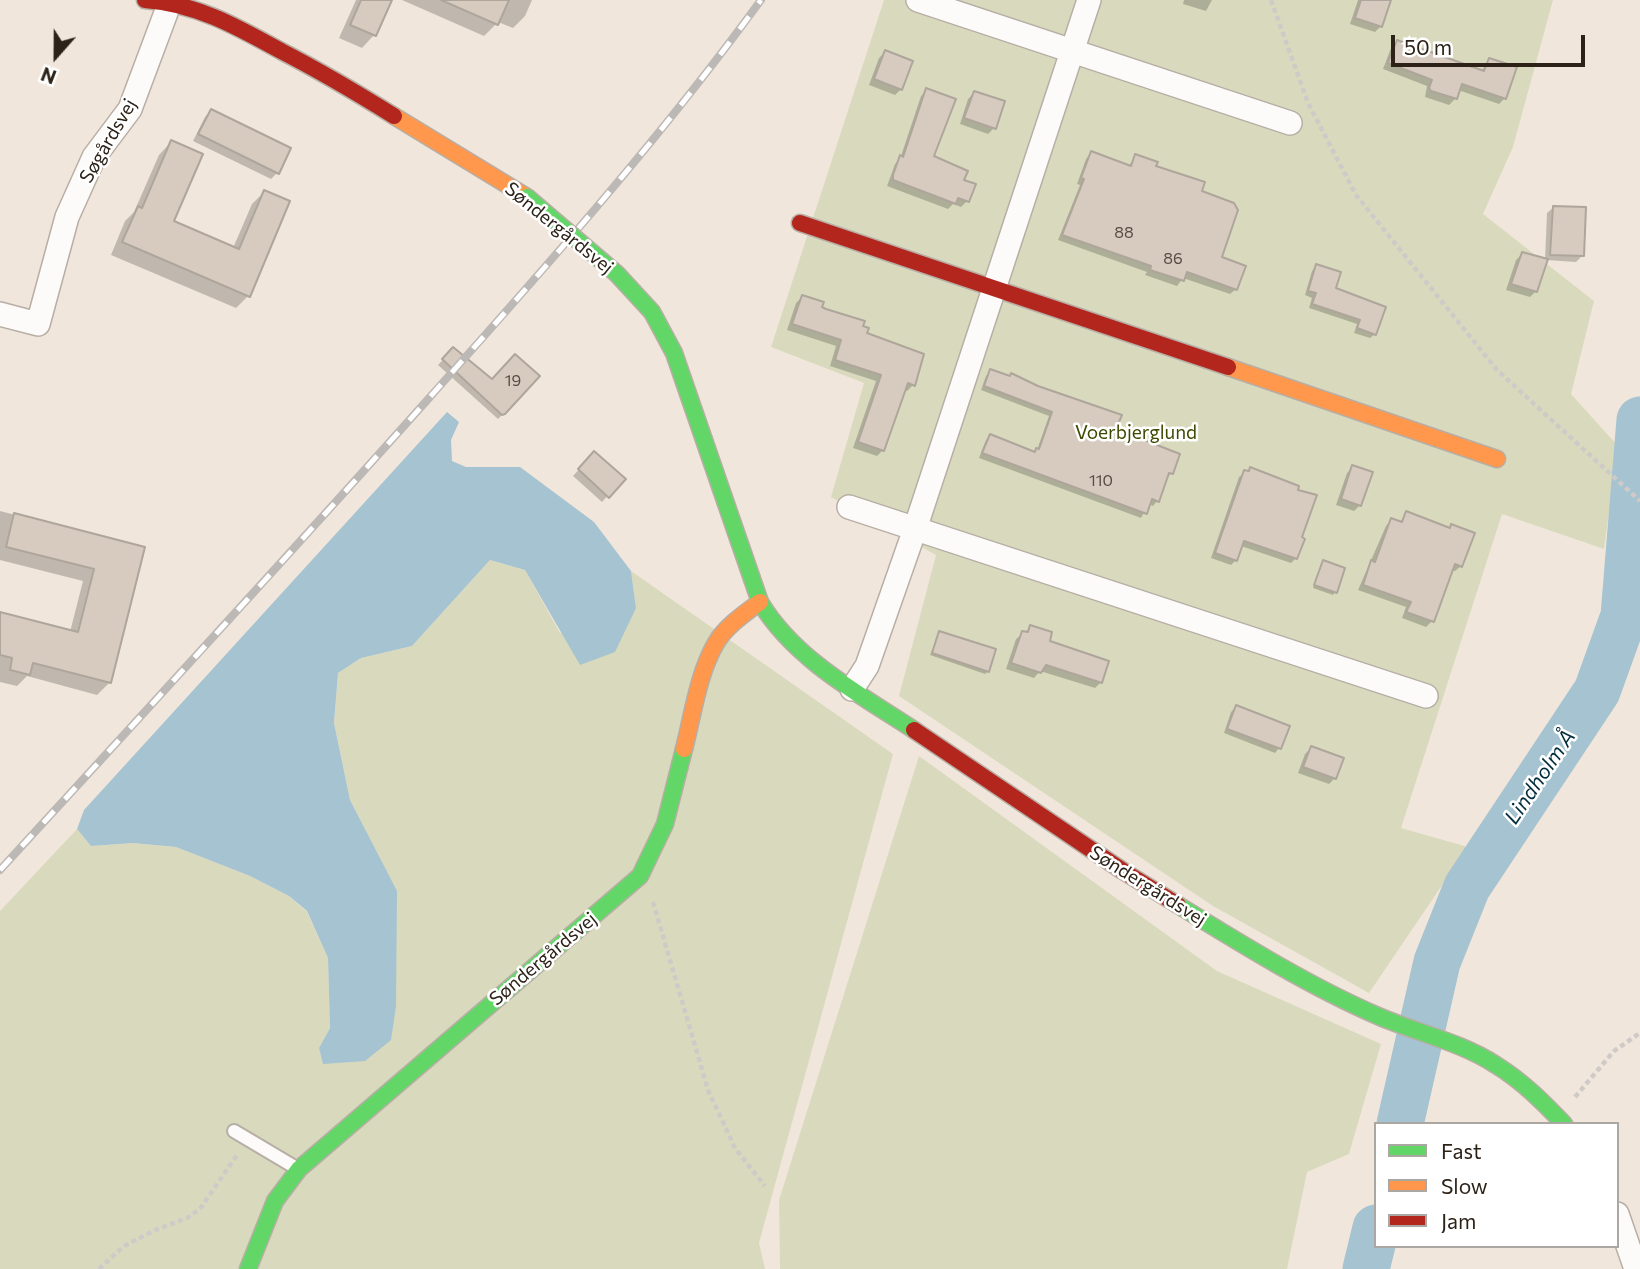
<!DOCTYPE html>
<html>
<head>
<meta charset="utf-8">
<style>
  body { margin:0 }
  #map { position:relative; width:1640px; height:1269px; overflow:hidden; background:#f1e6db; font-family:Commissioner,sans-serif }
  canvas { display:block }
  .legend { position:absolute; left:1374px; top:1122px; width:245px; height:126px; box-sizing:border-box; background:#fff; border:2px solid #aba7a3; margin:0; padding:9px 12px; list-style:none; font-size:21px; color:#2c2218 }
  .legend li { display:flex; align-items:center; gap:14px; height:35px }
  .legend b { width:35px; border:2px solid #aba7a3 }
  .north { position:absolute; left:21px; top:21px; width:70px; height:70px; -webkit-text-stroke:5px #fff; paint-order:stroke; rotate:201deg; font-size:19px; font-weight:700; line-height:28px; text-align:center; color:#2c2218 }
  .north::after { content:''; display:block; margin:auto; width:24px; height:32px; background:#2c2218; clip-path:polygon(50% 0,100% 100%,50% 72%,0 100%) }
  .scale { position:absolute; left:1391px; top:35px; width:194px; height:32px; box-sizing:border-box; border:4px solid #2c2218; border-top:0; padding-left:9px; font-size:21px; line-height:24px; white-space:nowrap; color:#2c2218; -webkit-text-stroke:5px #fff; paint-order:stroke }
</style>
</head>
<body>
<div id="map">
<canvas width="1640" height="1269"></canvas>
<ul class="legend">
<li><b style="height:9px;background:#63d668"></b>Fast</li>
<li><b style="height:9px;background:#ff974d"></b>Slow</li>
<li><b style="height:9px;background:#b3261e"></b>Jam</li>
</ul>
<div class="north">N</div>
<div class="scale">50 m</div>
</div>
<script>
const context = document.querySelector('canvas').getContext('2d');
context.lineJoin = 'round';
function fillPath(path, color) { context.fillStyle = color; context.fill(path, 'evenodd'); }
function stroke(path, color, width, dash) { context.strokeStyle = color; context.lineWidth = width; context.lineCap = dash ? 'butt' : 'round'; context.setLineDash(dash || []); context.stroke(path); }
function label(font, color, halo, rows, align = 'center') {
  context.font = font + ' Commissioner,sans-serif'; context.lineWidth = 5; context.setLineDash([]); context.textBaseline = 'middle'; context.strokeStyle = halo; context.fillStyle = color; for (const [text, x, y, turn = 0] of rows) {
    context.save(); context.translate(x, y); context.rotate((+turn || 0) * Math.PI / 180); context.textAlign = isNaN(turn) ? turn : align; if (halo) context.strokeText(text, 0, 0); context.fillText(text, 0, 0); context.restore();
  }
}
fillPath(new Path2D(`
  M 884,0 L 1553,0 L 1513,147 L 1483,214 L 1594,301 L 1571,394 L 1618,446 L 1604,549 L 1502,514 L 1401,828 L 1468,847 L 1369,993 L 1213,906 L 899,696 L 936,555 L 831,497 L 864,383 L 771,347 Z
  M 490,560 L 525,570 L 560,633 L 636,608 L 631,571 L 893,754 L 759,1243 L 765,1269 L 0,1269 L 0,911 L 77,829 L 91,846 L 133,843 L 176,847 L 250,876 L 289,896 L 307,912 L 328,958 L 330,1028 L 319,1048 L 323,1063 L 397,892 L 350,800 L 334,723 L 338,673 L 361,658 L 412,646 Z
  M 919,756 L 1217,971 L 1381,1044 L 1349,1154 L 1307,1172 L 1287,1269 L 780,1269 L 779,1200 Z`), '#d9dabd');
fillPath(new Path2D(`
  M 447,412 L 459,422 L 451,440 L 452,461 L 466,467 L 520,467 L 594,522 L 631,571 L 636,608 L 615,652 L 580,665 L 525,570 L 490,560 L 412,646 L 361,658 L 338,673 L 334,723 L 350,800 L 397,891 L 396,1006 L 391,1040 L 365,1061 L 323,1064 L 319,1048 L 330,1028 L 328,958 L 307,911 L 289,896 L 250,876 L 176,847 L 133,843 L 91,846 L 77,829 L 84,810 Z`), '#a5c3d0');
fillPath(new Path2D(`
  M 356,0 L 390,0 L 374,35 L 362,48 L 339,38 Z
  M 402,0 L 532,0 L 525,16 L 513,28 L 498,22 L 484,36 Z
  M 1184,0 L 1212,0 L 1206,11 L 1183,4 Z
  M 1358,0 L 1389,0 L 1381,26 L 1375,32 L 1350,24 Z
  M 1397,42 L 1481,72 L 1489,60 L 1505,98 L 1499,104 L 1458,90 L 1455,99 L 1449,105 L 1425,97 L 1427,86 L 1383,69 L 1391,48 Z
  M 885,52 L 901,89 L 895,95 L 869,85 L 879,58 Z
  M 927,90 L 932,157 L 962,181 L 967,201 L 961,207 L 953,204 L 948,209 L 887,186 L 895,164 L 900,159 L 921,96 Z
  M 974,93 L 994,128 L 988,134 L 960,124 L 968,99 Z
  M 211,111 L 277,173 L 271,179 L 193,141 L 205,117 Z
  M 171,142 L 172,222 L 233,248 L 252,204 L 264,192 L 248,296 L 236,308 L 111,255 L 125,221 L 134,212 L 159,155 Z
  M 1091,153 L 1128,167 L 1136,156 L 1200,192 L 1220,258 L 1236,289 L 1230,294 L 1183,278 L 1177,286 L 1145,275 L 1147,272 L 1058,240 L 1080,185 L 1077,184 L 1086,159 Z
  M 1554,207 L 1582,256 L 1576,262 L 1546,260 L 1536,291 L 1530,297 L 1506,290 L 1516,260 L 1522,254 L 1545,260 L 1547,213 Z
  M 1317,266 L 1333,289 L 1375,334 L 1370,338 L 1354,333 L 1357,324 L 1309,308 L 1312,298 L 1305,295 L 1312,271 Z
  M 802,297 L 820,308 L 861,328 L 913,385 L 907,391 L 904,389 L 883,450 L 877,456 L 853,448 L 876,381 L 830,366 L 836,346 L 787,330 L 796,303 Z
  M 453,349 L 504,413 L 498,419 L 438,365 Z
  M 991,371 L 1114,430 L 1171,473 L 1167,478 L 1157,501 L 1153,506 L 1149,504 L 1141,518 L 979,458 L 986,440 L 990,436 L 1034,454 L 1037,450 L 1049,416 L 981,390 L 986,376 Z
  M 594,453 L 623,479 L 602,502 L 573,476 Z
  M 1353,467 L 1360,505 L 1354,511 L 1336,505 L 1347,473 Z
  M 1250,469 L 1296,558 L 1291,563 L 1241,546 L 1236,560 L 1231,565 L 1211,558 L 1239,477 Z
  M 0,511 L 143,548 L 109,683 L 97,695 L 27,676 L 17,686 L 0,682 L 0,614 L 70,632 L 83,581 L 0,560 Z
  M 1407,513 L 1449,529 L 1452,526 L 1461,566 L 1455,571 L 1451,570 L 1432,621 L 1426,627 L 1402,618 L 1406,607 L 1358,590 L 1386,526 L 1391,520 L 1399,523 Z
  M 1323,562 L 1335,592 L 1333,595 L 1313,588 Z
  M 1031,627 L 1047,642 L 1101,682 L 1095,688 L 1040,671 L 1034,678 L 1006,669 L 1016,639 Z
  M 940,633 L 988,671 L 985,674 L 930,655 Z
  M 1236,707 L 1288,727 L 1279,748 L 1275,753 L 1224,733 L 1231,712 Z
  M 1311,748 L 1335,778 L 1329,784 L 1298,773 L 1305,754 Z`), '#0003');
stroke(new Path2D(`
  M 1400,1124 L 1437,962 L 1467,887 L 1597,691 L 1624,616 L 1640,420
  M 1366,1269 L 1376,1228`), '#a5c3d0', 47);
const building = new Path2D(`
  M 361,0 L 392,0 L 376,36 L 350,25 Z
  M 441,0 L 509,0 L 498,25 Z
  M 1361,0 L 1391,0 L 1382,27 L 1355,18 Z
  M 1397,40 L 1484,71 L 1489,58 L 1517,67 L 1506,99 L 1462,84 L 1457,99 L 1431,91 L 1429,88 L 1432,80 L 1388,63 Z
  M 885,50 L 913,61 L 902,90 L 874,79 Z
  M 926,88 L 956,99 L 934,156 L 968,171 L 964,180 L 976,184 L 969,202 L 958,198 L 956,204 L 893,180 L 893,175 L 900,155 L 903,157 Z
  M 974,91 L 1005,101 L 996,129 L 964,118 Z
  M 211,109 L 291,148 L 279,174 L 198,134 Z
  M 171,140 L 203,154 L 174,221 L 239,249 L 264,190 L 290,201 L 250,297 L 122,242 L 138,206 L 142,208 Z
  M 1091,151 L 1131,166 L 1135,154 L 1158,162 L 1156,166 L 1205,182 L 1202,191 L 1234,203 L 1238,210 L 1222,257 L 1246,266 L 1237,290 L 1187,272 L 1184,281 L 1150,270 L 1151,266 L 1062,235 L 1084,179 L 1081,178 Z
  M 1553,206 L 1586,207 L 1584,256 L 1550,255 Z
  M 1522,252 L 1548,259 L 1537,292 L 1511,284 Z
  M 1316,264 L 1341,272 L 1336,288 L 1386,307 L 1376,335 L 1357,328 L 1360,320 L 1312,304 L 1316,293 L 1308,291 Z
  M 802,295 L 824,302 L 822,307 L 826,309 L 865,321 L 863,326 L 869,328 L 867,333 L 924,354 L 915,386 L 908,383 L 884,451 L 858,442 L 881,375 L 835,360 L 841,340 L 792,324 Z
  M 453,347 L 492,379 L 515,354 L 540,376 L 505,414 L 502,415 L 442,359 Z
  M 990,369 L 1010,376 L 1011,373 L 1038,386 L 1122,415 L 1116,429 L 1180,454 L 1173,474 L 1169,473 L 1159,502 L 1152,499 L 1147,514 L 982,453 L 990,434 L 1035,452 L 1036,448 L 1039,449 L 1052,412 L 984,386 Z
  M 594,451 L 626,479 L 609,498 L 578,469 Z
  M 1352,465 L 1373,472 L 1361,506 L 1341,499 Z
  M 1250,467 L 1299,486 L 1298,490 L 1317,495 L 1302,537 L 1305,539 L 1297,559 L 1244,541 L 1237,561 L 1215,553 L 1244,470 L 1249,471 Z
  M 1406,511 L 1450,528 L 1451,524 L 1475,533 L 1462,567 L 1455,564 L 1434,622 L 1406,612 L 1411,602 L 1363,585 L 1371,560 L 1375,562 L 1391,518 L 1402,522 Z
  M 14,513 L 145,547 L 111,683 L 33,663 L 30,675 L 10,670 L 12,658 L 0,655 L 0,612 L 78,632 L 94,569 L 6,547 Z
  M 1323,560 L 1345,568 L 1337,593 L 1314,585 Z
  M 1030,625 L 1052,632 L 1050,641 L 1109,661 L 1102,683 L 1046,665 L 1041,673 L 1011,663 L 1022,631 L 1028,632 Z
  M 939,631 L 996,649 L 989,672 L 932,653 Z
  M 1236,705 L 1290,726 L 1281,749 L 1227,729 Z
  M 1311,746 L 1344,758 L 1336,779 L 1303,767 Z`);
fillPath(building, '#d7cbc0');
stroke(building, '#aea59b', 2);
const lane = new Path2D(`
  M 234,1131 L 298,1169`);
const street = new Path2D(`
  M 918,0 L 1290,123
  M 0,314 L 38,324 L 67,217 L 94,157 L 130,109 L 170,2
  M 849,507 L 1426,696
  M 852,689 L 867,666 L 915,529 L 1089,0
  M 1617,1214 L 1636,1269`);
const fast = new Path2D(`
  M 617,274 L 652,312 L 674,353 L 760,602 C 794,659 859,694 914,730
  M 1178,905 C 1243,945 1309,986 1378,1016 C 1417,1033 1461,1042 1496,1065 C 1522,1081 1543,1102 1564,1124
  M 248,1269 L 275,1201 L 299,1169 L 640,876 L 665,824 L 684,749`);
const slow = new Path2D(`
  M 394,116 L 527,197
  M 1228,367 L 1497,459
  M 684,749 C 693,714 698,674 716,643 C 725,627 745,613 760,602`);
const jam = new Path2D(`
  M 145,0 C 197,4 236,26 281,51 C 320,71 357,93 394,116
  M 800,223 L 1228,367
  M 914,730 L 1123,871 L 1178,905`);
stroke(lane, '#b7aea5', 16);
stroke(street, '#b7aea5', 26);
stroke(fast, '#b7aea5', 19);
stroke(slow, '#b7aea5', 19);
stroke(jam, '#b7aea5', 19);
stroke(new Path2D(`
  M 1271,0 L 1308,103 L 1356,195 L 1497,370 L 1640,501
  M 653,902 L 708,1090 L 735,1148 L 765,1186
  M 1575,1097 L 1614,1051 L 1640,1033
  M 99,1269 L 124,1246 L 155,1230 L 187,1218 L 200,1209 L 237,1155`), '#cfcac7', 4.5, [5, 3.5]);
stroke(lane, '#fdfbfa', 12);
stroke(street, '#fdfbfa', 23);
stroke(fast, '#63d668', 16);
stroke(slow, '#ff974d', 16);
stroke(jam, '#b3261e', 16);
const rail = new Path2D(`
  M 0,870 C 144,713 288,556 430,397 C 544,269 660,139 761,0`);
stroke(rail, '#bbb8b5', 8);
stroke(rail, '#fff', 5, [16]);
const fastBridge = new Path2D(`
  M 527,197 L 617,274`);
stroke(fastBridge, '#b7aea5', 19, []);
stroke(fastBridge, '#63d668', 16);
label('16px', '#574c42', null, [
  ["88",1124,233],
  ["86",1173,259],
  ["19",513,381],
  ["110",1101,481]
]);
label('19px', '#2c2218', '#fff', [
  ["Søgårdsvej",108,141,-60],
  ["Søndergårdsvej",559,228,39],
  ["Søndergårdsvej",1148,886,32],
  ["Søndergårdsvej",543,959,-40]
]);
label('19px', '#3e4900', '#fff', [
  ["Voerbjerglund",1136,433]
]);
label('italic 21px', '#022e3e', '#fff', [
  ["Lindholm Å",1540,777,-56]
]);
</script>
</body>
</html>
